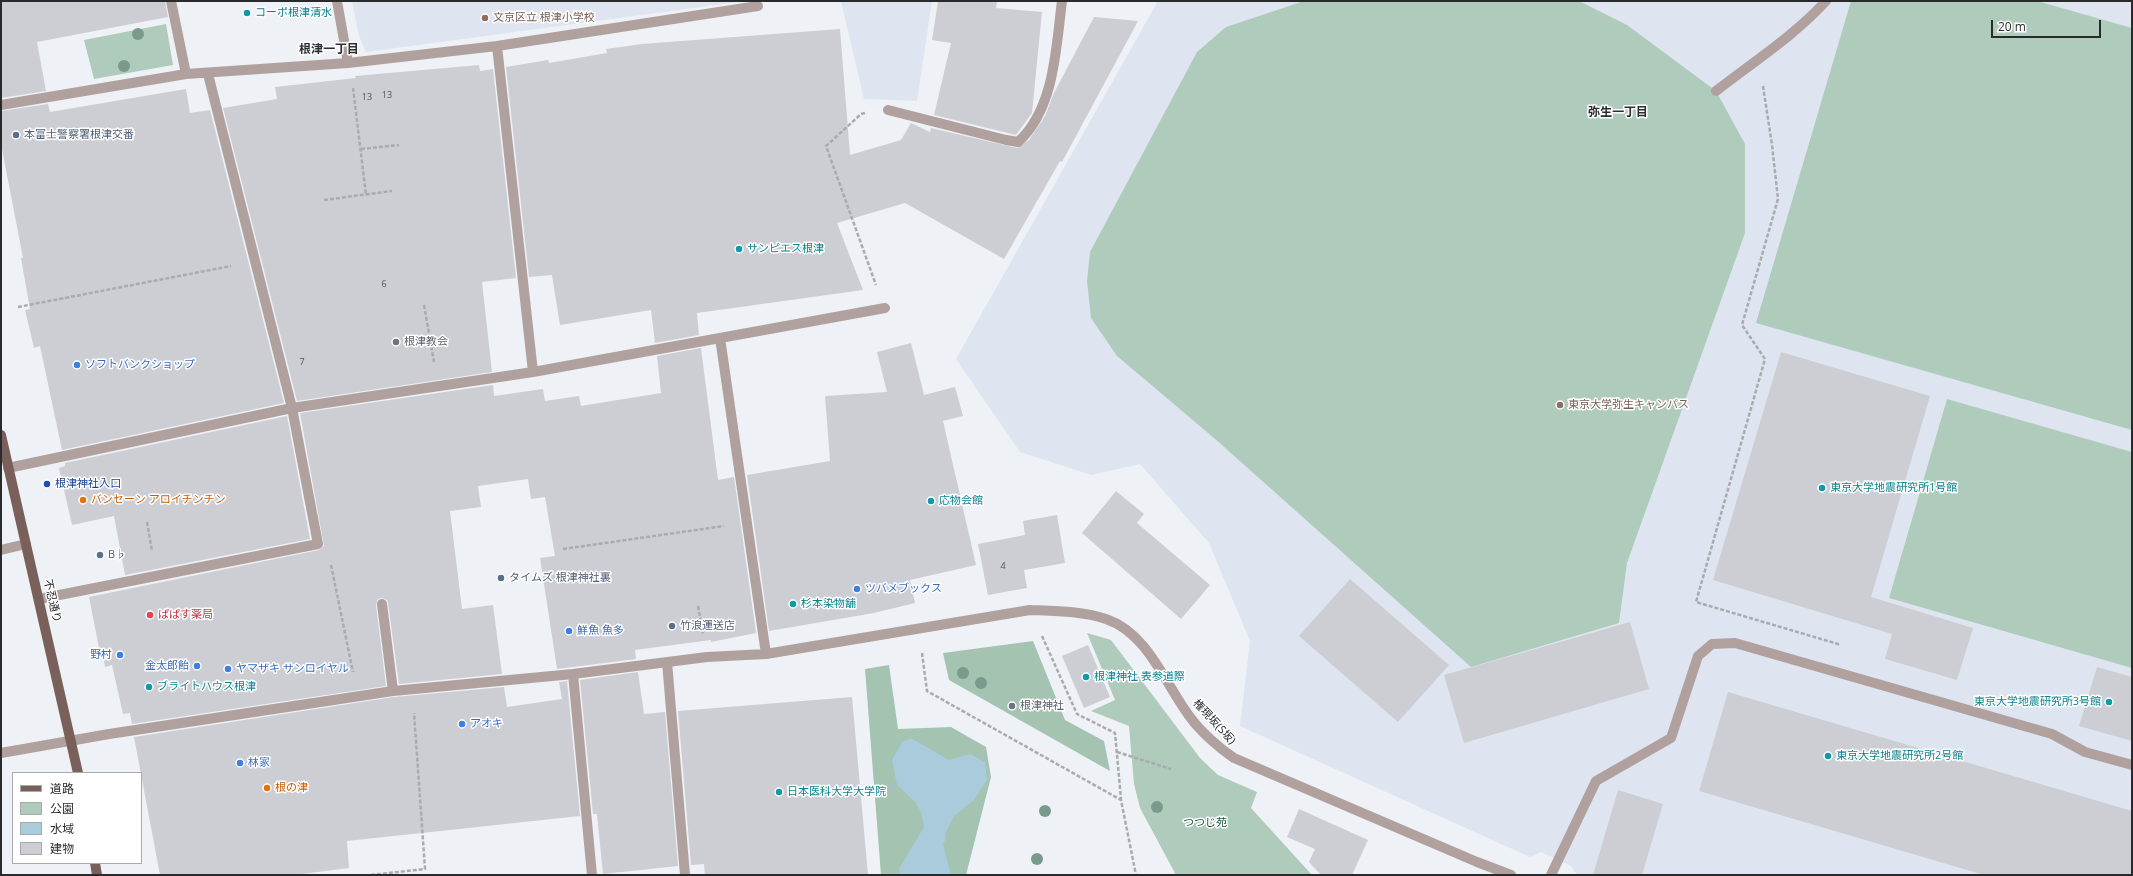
<!DOCTYPE html>
<html>
<head>
<meta charset="utf-8">
<style>
  body { margin:0 }
  #map { position:relative; width:2133px; height:876px; overflow:hidden; background:#eef1f5; font-family:"Open Sans","Noto Sans JP",sans-serif }
  canvas { display:block }
  .frame { position:absolute; inset:0; border:2px solid #292a2c; pointer-events:none }
  .legend { position:absolute; left:12px; top:772px; width:130px; height:92px; box-sizing:border-box; background:#fff; border:1px solid #a9aaab; margin:0; padding:5px 7px; list-style:none; font-size:12px; color:#292a2c }
  .legend li { display:flex; align-items:center; gap:8px; height:20px }
  .legend b { width:20px; border:1px solid #a9aaab }
  .scale { position:absolute; left:1991px; top:20px; width:110px; height:18px; box-sizing:border-box; border:2px solid #292a2c; border-top:0; padding-left:5px; font-size:12px; line-height:14px; white-space:nowrap; color:#292a2c; -webkit-text-stroke:3px #fff; paint-order:stroke }
</style>
</head>
<body>
<div id="map">
<canvas width="2133" height="876"></canvas>
<div class="frame"></div>
<ul class="legend">
<li><b style="height:5px;background:#7a605a"></b>道路</li>
<li><b style="height:11px;background:#afcbbb"></b>公園</li>
<li><b style="height:11px;background:#aacbdb"></b>水域</li>
<li><b style="height:11px;background:#ccced3"></b>建物</li>
</ul>
<div class="scale">20 m</div>
</div>
<script>
const context = document.querySelector('canvas').getContext('2d');
context.lineJoin = 'round';
function fillPath(path, color) { context.fillStyle = color; context.fill(path, 'evenodd'); }
function stroke(path, color, width, dash) { context.strokeStyle = color; context.lineWidth = width; context.lineCap = dash ? 'butt' : 'round'; context.setLineDash(dash || []); context.stroke(path); }
function label(font, color, halo, rows, align = 'center') {
  context.font = font + ' "Open Sans","Noto Sans JP",sans-serif'; context.lineWidth = 3; context.setLineDash([]); context.textBaseline = 'middle'; context.strokeStyle = halo; context.fillStyle = color; for (const [text, x, y, turn = 0] of rows) {
    context.save(); context.translate(x, y); context.rotate((+turn || 0) * Math.PI / 180); context.textAlign = isNaN(turn) ? turn : align; if (halo) context.strokeText(text, 0, 0); context.fillText(text, 0, 0); context.restore();
  }
}
fillPath(new Path2D(`
  M 352,1 L 745,1 L 366,52 L 359,36 Z
  M 841,1 L 932,1 L 917,101 L 864,99 Z
  M 1158,1 L 2132,1 L 2132,875 L 1577,875 L 1571,866 L 1541,852 L 1530,857 L 1240,726 L 1250,641 L 1209,543 L 1140,464 L 1091,475 L 1020,452 L 956,359 Z`), '#dee5f0');
fillPath(new Path2D(`
  M 1304,1 L 1579,1 L 1627,25 L 1716,91 L 1745,144 L 1745,233 L 1627,563 L 1619,623 L 1471,667 L 1214,438 L 1117,356 L 1091,318 L 1087,281 L 1090,252 L 1197,52 L 1226,27 Z
  M 1851,1 L 2037,1 L 2132,28 L 2132,430 L 1756,323 Z
  M 166,24 L 173,65 L 94,79 L 84,40 Z
  M 1947,399 L 2132,452 L 2132,668 L 1889,598 Z
  M 1087,633 L 1111,640 L 1200,758 L 1218,775 L 1257,792 L 1251,808 L 1312,875 L 1176,875 L 1140,808 L 1134,784 L 1129,726 L 1091,711 L 1115,700 Z`), '#afcbbb');
fillPath(new Path2D(`
  M 1033,641 L 1065,720 L 1104,741 L 1110,771 L 949,680 L 943,653 Z
  M 889,665 L 898,729 L 951,727 L 986,747 L 991,777 L 966,875 L 881,875 L 865,669 Z`), '#a4c3b1');
fillPath(new Path2D(`
  M 911,738 L 949,760 L 970,754 L 985,762 L 987,780 L 974,800 L 954,816 L 945,834 L 946,839 L 943,844 L 951,875 L 900,874 L 899,869 L 924,827 L 921,812 L 915,802 L 897,785 L 892,760 L 902,742 Z`), '#aacbdb');
fillPath(new Path2D(`
  M 1,1 L 165,1 L 168,17 L 37,42 L 46,91 L 1,98 Z
  M 938,1 L 997,1 L 996,8 L 1042,12 L 1032,113 L 1016,135 L 934,115 L 951,43 L 932,40 Z
  M 1094,17 L 1138,21 L 1062,162 L 1060,161 L 1004,259 L 905,203 L 837,223 L 863,290 L 697,313 L 699,335 L 655,343 L 651,310 L 560,325 L 552,275 L 529,277 L 506,67 L 548,60 L 549,63 L 607,53 L 606,49 L 642,44 L 840,29 L 850,155 L 901,140 L 911,123 L 930,132 L 931,128 L 1017,148 L 1029,140 L 1045,116 L 1054,93 Z
  M 479,65 L 480,71 L 493,69 L 516,278 L 482,282 L 492,372 L 297,401 L 223,108 L 277,99 L 275,87 L 356,78 L 355,76 Z
  M 186,89 L 190,113 L 210,110 L 284,403 L 62,450 L 40,346 L 34,348 L 25,310 L 30,309 L 21,258 L 23,258 L 1,144 L 1,111 L 48,104 L 50,112 Z
  M 911,343 L 924,395 L 955,387 L 963,416 L 943,421 L 976,565 L 910,580 L 915,603 L 874,613 L 769,631 L 747,475 L 830,461 L 825,396 L 887,392 L 877,352 Z
  M 701,348 L 718,480 L 734,477 L 756,633 L 711,642 L 711,640 L 635,650 L 636,659 L 557,669 L 540,558 L 555,556 L 545,497 L 531,499 L 528,479 L 478,486 L 481,507 L 450,511 L 462,609 L 493,605 L 502,674 L 399,684 L 388,603 L 387,600 L 382,598 L 378,599 L 376,605 L 386,686 L 132,724 L 130,713 L 123,714 L 112,665 L 105,667 L 102,648 L 99,648 L 89,597 L 319,550 L 324,546 L 300,413 L 493,385 L 494,396 L 543,389 L 545,401 L 579,396 L 581,406 L 661,393 L 657,356 Z
  M 1781,352 L 1930,396 L 1871,597 L 1973,628 L 1957,680 L 1885,659 L 1892,634 L 1713,580 Z
  M 287,416 L 310,539 L 125,575 L 114,516 L 72,525 L 59,468 L 65,466 L 65,463 Z
  M 1116,491 L 1144,514 L 1137,523 L 1210,585 L 1181,619 L 1082,533 Z
  M 1057,515 L 1065,563 L 1024,570 L 1027,588 L 988,595 L 978,544 L 1025,535 L 1023,521 Z
  M 1350,579 L 1449,665 L 1398,722 L 1299,636 Z
  M 1630,622 L 1649,689 L 1464,743 L 1444,675 Z
  M 1088,645 L 1110,697 L 1084,708 L 1062,656 Z
  M 2097,667 L 2132,677 L 2132,741 L 2079,726 Z
  M 638,672 L 644,714 L 665,712 L 678,866 L 603,874 L 597,814 L 593,814 L 580,680 Z
  M 567,681 L 580,816 L 347,841 L 349,868 L 294,875 L 160,875 L 134,737 L 394,697 L 504,687 L 507,707 L 562,699 L 559,682 Z
  M 1728,692 L 2132,811 L 2132,875 L 1984,875 L 1699,791 Z
  M 852,697 L 868,875 L 705,875 L 704,864 L 691,865 L 678,711 Z
  M 1618,790 L 1663,804 L 1642,875 L 1593,875 Z
  M 1299,809 L 1368,840 L 1352,875 L 1321,875 L 1309,862 L 1315,849 L 1287,837 Z`), '#ccced3');
stroke(new Path2D(`
  M 1763,86 L 1772,145 L 1778,199 L 1742,325 L 1765,359 L 1696,602 L 1838,644 L 1838,646
  M 353,88 L 366,195
  M 865,113 L 861,114 L 826,146 L 876,285
  M 361,149 L 399,145
  M 324,200 L 392,191
  M 424,305 L 434,362
  M 18,307 L 231,266
  M 147,522 L 152,551
  M 563,549 L 724,526
  M 331,565 L 353,672
  M 698,606 L 703,634
  M 1042,636 L 1077,714 L 1115,733 L 1121,799
  M 922,653 L 927,691 L 1121,800 L 1136,875
  M 1117,752 L 1171,769
  M 371,875 L 425,869 L 414,713`), '#a9abaf', 2.5, [4, 2]);
stroke(new Path2D(`
  M 171,1 L 186,74
  M 337,1 L 348,63
  M 497,46 L 533,372
  M 1716,91 C 1753,62 1794,36 1826,1
  M 1,105 L 186,74 L 348,63 L 497,46 L 758,6
  M 888,110 L 1006,140 L 1018,142 C 1055,109 1056,46 1062,1
  M 720,338 L 766,654
  M 8,468 L 292,408 L 533,372 L 885,308
  M 1,550 L 26,544
  M 39,599 L 318,544 L 292,408 L 208,74
  M 382,604 L 393,691
  M 667,662 L 685,875
  M 573,674 L 592,875
  M 1,753 L 109,734 L 393,691 L 573,674 L 707,657 L 766,654 L 1030,610 C 1055,611 1082,611 1106,619 C 1148,633 1165,684 1190,717 C 1201,732 1219,748 1234,758 L 1477,862 L 1511,875
  M 1551,875 L 1596,781 L 1671,738 L 1698,656 L 1712,644 L 1735,643 L 2052,734 L 2085,752 L 2132,765`), '#b1a19e', 10);
stroke(new Path2D(`
  M 1,435 L 78,773
  M 95,863 L 97,875`), '#7a605a', 10);
context.fillStyle = '#7b9a8e';
for (const [x, y] of [
  [138,34],
  [124,66],
  [963,673],
  [981,683],
  [1157,807],
  [1045,811],
  [1037,859]
]) { context.beginPath(); context.arc(x, y, 6, 0, 2 * Math.PI); context.fill(); }
for (const [x, y, r, color] of [
  [247,13,4,"#0f9aa8"],
  [485,18,4,"#8d6e63"],
  [16,135,4,"#5c6f8a"],
  [739,249,4,"#0f9aa8"],
  [396,342,4,"#6b7280"],
  [77,365,4,"#3f7fe0"],
  [1560,405,4,"#8d6e63"],
  [47,484,4,"#1a4fb4"],
  [1822,488,4,"#0f9aa8"],
  [83,500,4,"#e8710a"],
  [931,501,4,"#0f9aa8"],
  [100,555,4,"#5c6f8a"],
  [501,578,4,"#5c6f8a"],
  [857,589,4,"#3f7fe0"],
  [793,604,4,"#0f9aa8"],
  [150,615,4,"#e0444e"],
  [672,626,4,"#5c6f8a"],
  [569,631,4,"#3f7fe0"],
  [120,655,4,"#3f7fe0"],
  [197,666,4,"#3f7fe0"],
  [228,669,4,"#3f7fe0"],
  [1086,677,4,"#0f9aa8"],
  [149,687,4,"#0f9aa8"],
  [2109,702,4,"#0f9aa8"],
  [1012,706,4,"#6b7280"],
  [462,724,4,"#3f7fe0"],
  [1828,756,4,"#0f9aa8"],
  [240,763,4,"#3f7fe0"],
  [267,788,4,"#e8710a"],
  [779,792,4,"#0f9aa8"]
]) { const dot = new Path2D(); dot.arc(x, y, r, 0, 2 * Math.PI); context.fillStyle = color; context.fill(dot); stroke(dot, '#fff', 1.5); }
label('9px', '#525356', null, [
  ["13",387,95],
  ["13",367,97],
  ["6",384,284],
  ["7",302,362],
  ["4",1003,566]
]);
label('11px', '#0d838f', '#fff', [
  ["コーポ根津清水",255,13],
  ["サンピエス根津",747,249],
  ["東京大学地震研究所1号館",1830,488],
  ["応物会館",939,501],
  ["杉本染物舗",801,604],
  ["根津神社 表参道際",1094,677],
  ["ブライトハウス根津",157,687],
  ["東京大学地震研究所3号館",2101,702,"right"],
  ["東京大学地震研究所2号館",1836,756],
  ["日本医科大学大学院",787,792]
], 'left');
label('11px', '#785e54', '#fff', [
  ["文京区立 根津小学校",493,18],
  ["東京大学弥生キャンパス",1568,405]
], 'left');
label('11px', '#4e5e75', '#fff', [
  ["本富士警察署根津交番",24,135],
  ["B♭",108,555],
  ["タイムズ 根津神社裏",509,578],
  ["竹浪運送店",680,626]
], 'left');
label('11px', '#5b616d', '#fff', [
  ["根津教会",404,342],
  ["根津神社",1020,706]
], 'left');
label('11px', '#366cbe', '#fff', [
  ["ソフトバンクショップ",85,365],
  ["ツバメブックス",865,589],
  ["鮮魚 魚多",577,631],
  ["野村",112,655,"right"],
  ["金太郎飴",189,666,"right"],
  ["ヤマザキ サンロイヤル",236,669],
  ["アオキ",470,724],
  ["林家",248,763]
], 'left');
label('11px', '#164399', '#fff', [
  ["根津神社入口",55,484]
], 'left');
label('11px', '#c56008', '#fff', [
  ["バンセーン アロイチンチン",91,500],
  ["根の津",275,788]
], 'left');
label('11px', '#292a2c', '#fff', [
  ["不忍通り",52,601,77],
  ["権現坂(S坂)",1214,722,47]
]);
label('11px', '#be3a42', '#fff', [
  ["ぱぱす薬局",158,615]
], 'left');
label('11px', '#1d5339', '#fff', [
  ["つつじ苑",1205,823]
]);
label('bold 12px', '#2c2e32', '#fff', [
  ["根津一丁目",329,50],
  ["弥生一丁目",1618,113]
]);
</script>
</body>
</html>
